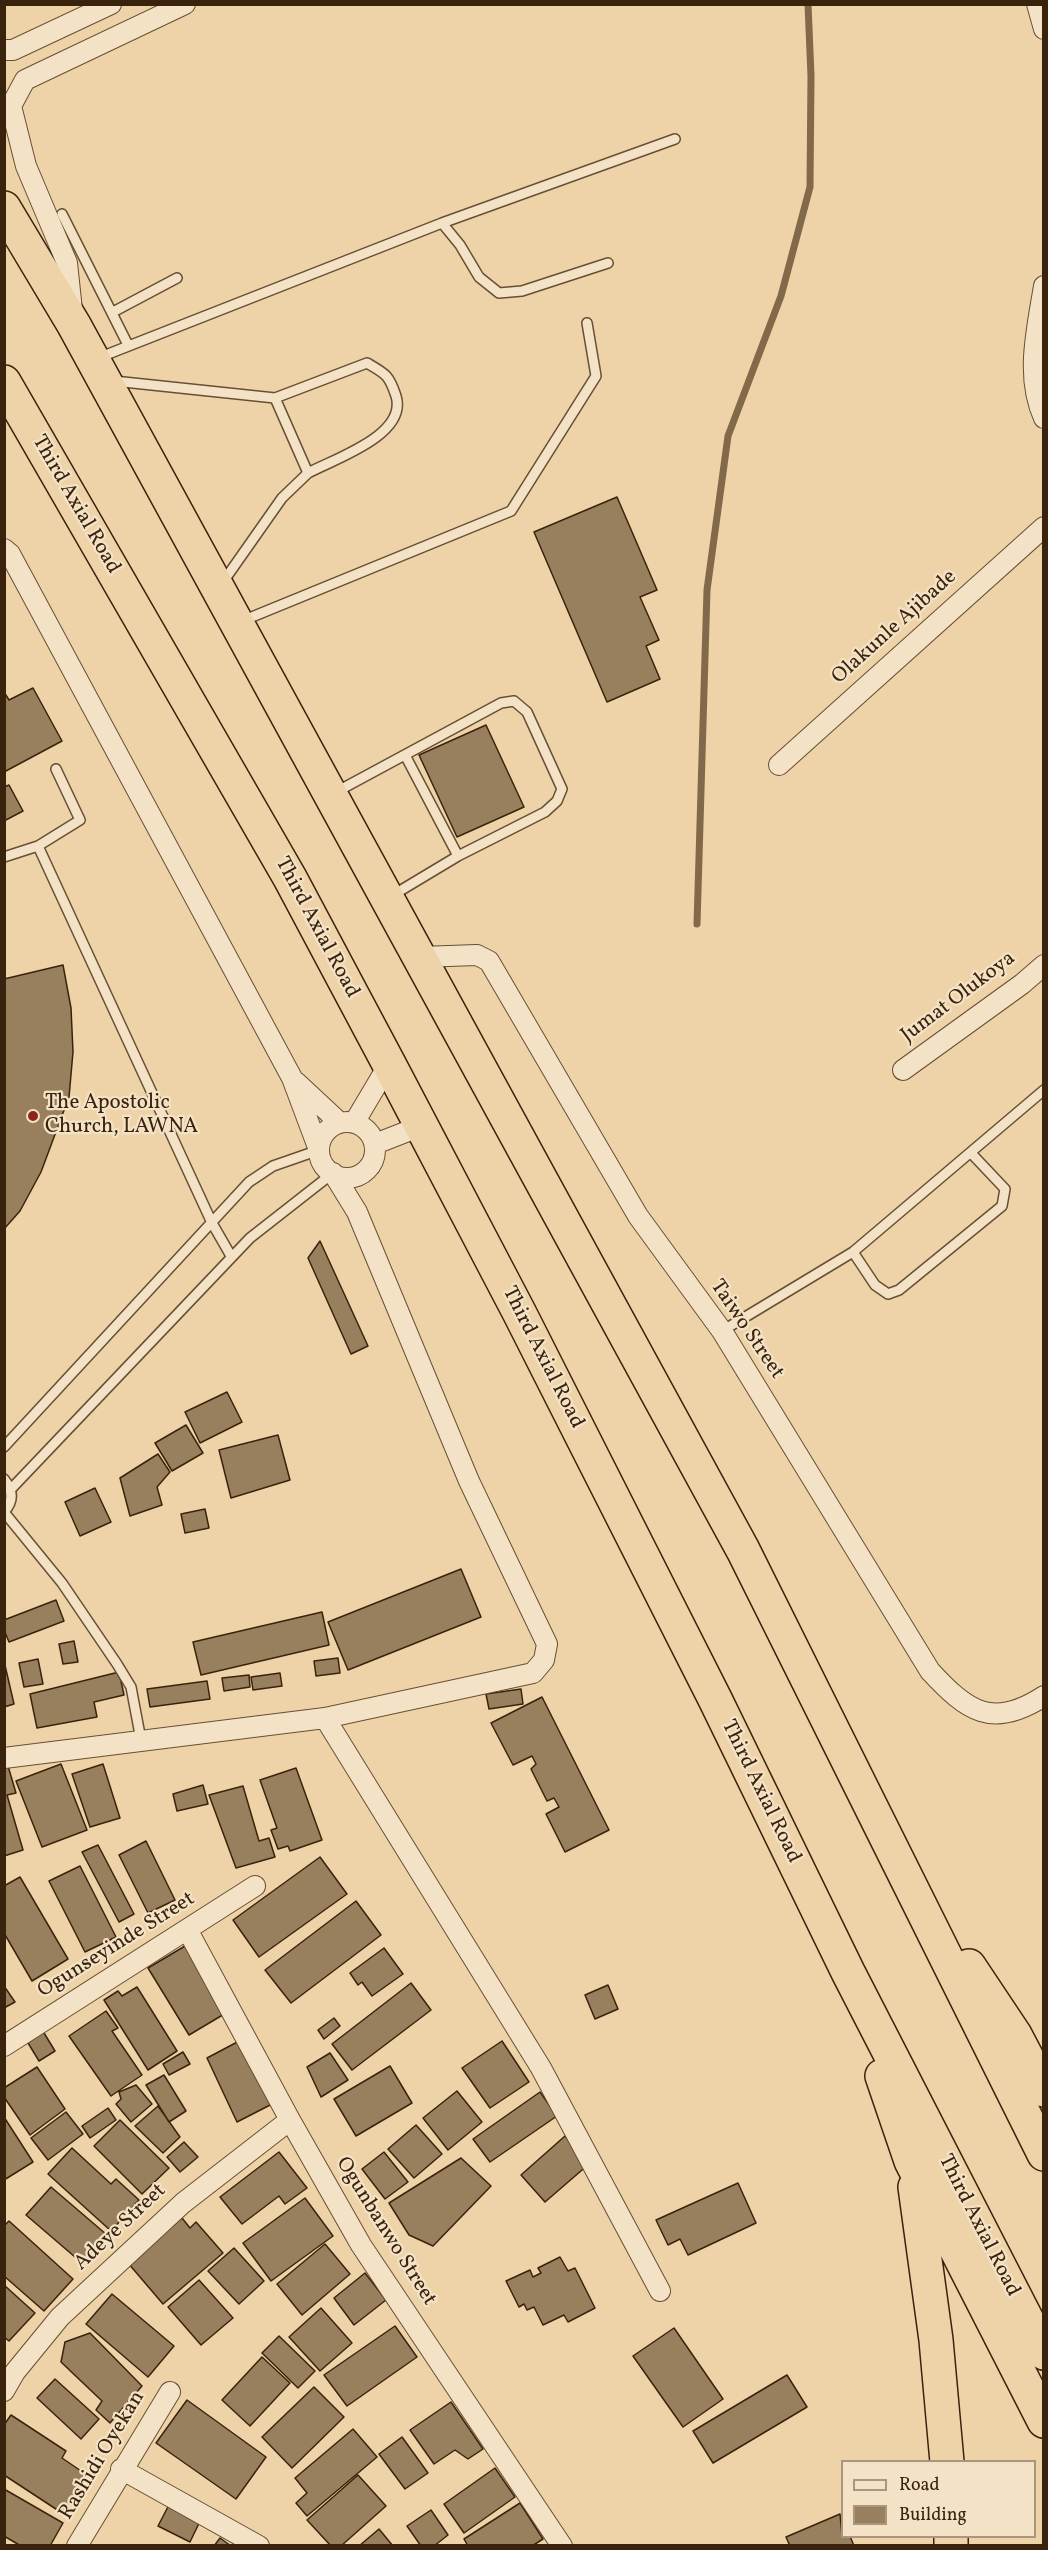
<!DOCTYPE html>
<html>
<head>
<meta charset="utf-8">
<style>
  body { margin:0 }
  #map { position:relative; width:1048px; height:2550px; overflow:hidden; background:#eed3a8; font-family:Vollkorn,serif }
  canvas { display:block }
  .frame { position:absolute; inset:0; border:6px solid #3a230c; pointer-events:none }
  .legend { position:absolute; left:841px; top:2460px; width:195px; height:78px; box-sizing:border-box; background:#f4e2c6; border:2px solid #aa967c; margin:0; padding:8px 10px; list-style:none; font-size:18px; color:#3a230c }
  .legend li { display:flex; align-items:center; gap:12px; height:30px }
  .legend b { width:30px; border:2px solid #aa967c }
</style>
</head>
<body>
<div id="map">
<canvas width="1048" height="2550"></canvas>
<div class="frame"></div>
<ul class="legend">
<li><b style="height:8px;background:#f4e2c6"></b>Road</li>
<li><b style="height:16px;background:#987f5d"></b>Building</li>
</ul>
</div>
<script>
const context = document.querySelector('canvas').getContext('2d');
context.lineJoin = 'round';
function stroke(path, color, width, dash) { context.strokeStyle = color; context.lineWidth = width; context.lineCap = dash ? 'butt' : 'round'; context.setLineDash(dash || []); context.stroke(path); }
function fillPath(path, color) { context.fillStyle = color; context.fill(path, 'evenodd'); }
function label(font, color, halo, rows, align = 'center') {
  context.font = font + ' Vollkorn,serif'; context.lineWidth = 4.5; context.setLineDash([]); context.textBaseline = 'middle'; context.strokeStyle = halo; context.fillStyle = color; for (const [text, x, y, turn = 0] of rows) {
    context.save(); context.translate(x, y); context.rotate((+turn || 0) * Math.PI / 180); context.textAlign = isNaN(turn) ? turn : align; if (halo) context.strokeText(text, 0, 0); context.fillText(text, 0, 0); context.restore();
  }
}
stroke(new Path2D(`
  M 697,924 L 707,590 L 728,436 L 781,296 L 810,187 L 811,76 L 808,4`), '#81694a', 7);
const building = new Path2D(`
  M 617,497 L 657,590 L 640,597 L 659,640 L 646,646 L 660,679 L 607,702 L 534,532 Z
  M 33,688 L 62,741 L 4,772 L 4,692 L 9,700 Z
  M 486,725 L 524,807 L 457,837 L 419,755 Z
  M 9,785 L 23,811 L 4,821 L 4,787 Z
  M 63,965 L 71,1008 L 73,1052 L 69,1097 L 41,1172 L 20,1211 L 4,1229 L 4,979 Z
  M 320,1241 L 368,1346 L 351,1354 L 308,1258 Z
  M 227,1392 L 242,1422 L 200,1443 L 185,1412 Z
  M 186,1425 L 203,1453 L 172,1471 L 155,1443 Z
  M 278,1435 L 290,1480 L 231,1498 L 219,1450 Z
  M 158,1454 L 170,1472 L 157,1487 L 162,1505 L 130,1516 L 120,1478 Z
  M 95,1488 L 111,1522 L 80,1536 L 65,1502 Z
  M 205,1509 L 209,1528 L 185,1533 L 181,1514 Z
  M 461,1569 L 481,1617 L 348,1670 L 328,1622 Z
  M 56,1600 L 64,1621 L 9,1642 L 4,1630 L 4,1620 Z
  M 322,1612 L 329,1645 L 201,1675 L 193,1642 Z
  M 74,1641 L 78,1662 L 63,1664 L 59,1644 Z
  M 338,1658 L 340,1673 L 316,1676 L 314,1661 Z
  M 38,1659 L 43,1684 L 24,1687 L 19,1663 Z
  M 4,1661 L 14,1704 L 4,1707 Z
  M 119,1672 L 124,1695 L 94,1702 L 97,1717 L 37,1728 L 30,1694 Z
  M 280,1673 L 282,1686 L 253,1690 L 251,1677 Z
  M 249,1675 L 250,1687 L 224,1691 L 222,1678 Z
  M 207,1681 L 210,1699 L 150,1707 L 147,1689 Z
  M 521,1689 L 523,1704 L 489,1709 L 486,1694 Z
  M 542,1697 L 609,1830 L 565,1852 L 546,1814 L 559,1807 L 554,1798 L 547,1801 L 531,1769 L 536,1764 L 532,1756 L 513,1765 L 491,1723 Z
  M 61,1764 L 87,1830 L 42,1847 L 16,1781 Z
  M 103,1764 L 120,1818 L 90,1827 L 72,1774 Z
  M 8,1766 L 16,1793 L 7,1795 L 23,1850 L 4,1856 L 4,1767 Z
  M 296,1768 L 322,1840 L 290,1851 L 288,1846 L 278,1849 L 271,1830 L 277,1828 L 260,1780 Z
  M 203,1785 L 208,1804 L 177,1811 L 173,1794 Z
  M 243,1786 L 259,1841 L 269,1838 L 275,1857 L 236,1868 L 209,1795 Z
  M 146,1841 L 175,1900 L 148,1913 L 119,1855 Z
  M 98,1845 L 134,1914 L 119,1922 L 82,1852 Z
  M 320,1857 L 347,1894 L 259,1957 L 233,1920 Z
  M 80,1866 L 116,1937 L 85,1952 L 49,1881 Z
  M 20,1877 L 68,1959 L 32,1981 L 4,1933 L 4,1886 Z
  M 356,1901 L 381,1935 L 291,2003 L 265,1970 Z
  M 185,1946 L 226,2013 L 189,2035 L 148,1968 Z
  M 384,1948 L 403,1974 L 372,1996 L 362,1982 L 358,1985 L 350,1973 Z
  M 411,1983 L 431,2010 L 352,2070 L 332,2044 Z
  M 608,1985 L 618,2009 L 595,2019 L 585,1995 Z
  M 4,1986 L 15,2002 L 4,2008 Z
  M 137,1987 L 177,2051 L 148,2070 L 104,2000 L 118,1991 L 122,1996 Z
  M 106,2011 L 118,2028 L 112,2031 L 142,2075 L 111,2096 L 69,2036 Z
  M 334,2018 L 340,2026 L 324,2039 L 318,2030 Z
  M 41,2028 L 55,2051 L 39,2061 L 25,2038 Z
  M 243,2039 L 274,2103 L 237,2122 L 207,2058 Z
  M 502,2041 L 529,2082 L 490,2108 L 462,2068 Z
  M 183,2052 L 190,2064 L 169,2075 L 163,2064 Z
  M 330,2053 L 348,2080 L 321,2097 L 307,2067 Z
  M 390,2066 L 412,2103 L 356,2136 L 334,2099 Z
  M 37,2067 L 65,2109 L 30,2135 L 4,2097 L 4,2088 Z
  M 164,2075 L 186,2111 L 169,2122 L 146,2085 Z
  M 136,2085 L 152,2104 L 131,2122 L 116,2104 L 121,2099 L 119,2092 Z
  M 457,2091 L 482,2122 L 448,2150 L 423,2118 Z
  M 540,2092 L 557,2116 L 490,2162 L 473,2139 Z
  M 158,2106 L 180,2137 L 163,2153 L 135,2126 Z
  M 108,2108 L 116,2120 L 90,2138 L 82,2126 Z
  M 66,2112 L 83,2134 L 48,2160 L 31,2138 Z
  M 4,2117 L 33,2162 L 4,2180 Z
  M 120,2120 L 169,2168 L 142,2194 L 94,2146 Z
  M 416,2125 L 442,2154 L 414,2178 L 388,2149 Z
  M 565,2136 L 589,2164 L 545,2202 L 521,2175 Z
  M 184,2142 L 198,2157 L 180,2172 L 167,2157 Z
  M 72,2148 L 111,2184 L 116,2179 L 139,2200 L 111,2231 L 48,2174 Z
  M 279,2152 L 307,2188 L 285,2204 L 279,2196 L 242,2224 L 220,2197 Z
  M 384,2152 L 408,2182 L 385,2199 L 362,2169 Z
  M 461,2158 L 491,2186 L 433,2246 L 409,2235 L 389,2203 Z
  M 738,2183 L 756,2223 L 688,2255 L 680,2239 L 668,2245 L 656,2220 Z
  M 51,2187 L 107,2235 L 82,2263 L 26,2215 Z
  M 305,2198 L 333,2236 L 271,2281 L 243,2243 Z
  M 182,2218 L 190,2228 L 196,2222 L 223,2253 L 163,2304 L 128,2263 Z
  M 9,2221 L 73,2279 L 44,2311 L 4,2276 L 4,2226 Z
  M 325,2244 L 350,2274 L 302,2315 L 277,2284 Z
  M 234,2248 L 264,2281 L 239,2304 L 208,2271 Z
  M 560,2257 L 568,2271 L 575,2268 L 595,2308 L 568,2322 L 564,2315 L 543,2325 L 534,2307 L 527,2310 L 524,2304 L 519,2307 L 506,2281 L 530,2270 L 533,2277 L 541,2273 L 538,2268 Z
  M 365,2273 L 386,2300 L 354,2325 L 334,2298 Z
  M 199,2280 L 233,2318 L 201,2345 L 168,2307 Z
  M 4,2285 L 35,2313 L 9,2341 L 4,2337 Z
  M 112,2294 L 174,2346 L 148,2377 L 86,2324 Z
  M 321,2308 L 352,2343 L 320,2371 L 289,2337 Z
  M 395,2326 L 417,2357 L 347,2406 L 324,2375 Z
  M 674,2328 L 723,2399 L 683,2427 L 633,2356 Z
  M 90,2333 L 142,2386 L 110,2423 L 96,2410 L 102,2401 L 61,2362 L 65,2342 Z
  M 279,2336 L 315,2371 L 298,2388 L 262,2353 Z
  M 262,2357 L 290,2383 L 250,2426 L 222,2400 Z
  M 787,2375 L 807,2407 L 713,2463 L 693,2431 Z
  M 55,2379 L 99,2419 L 81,2439 L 37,2398 Z
  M 314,2387 L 344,2417 L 292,2468 L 262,2437 Z
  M 187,2400 L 266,2457 L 236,2499 L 156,2443 Z
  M 451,2402 L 483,2449 L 468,2459 L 455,2450 L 434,2464 L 410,2430 Z
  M 11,2415 L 66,2451 L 62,2458 L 87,2475 L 62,2513 L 4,2475 L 4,2425 Z
  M 353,2429 L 377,2457 L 307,2516 L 296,2503 L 307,2493 L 295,2478 Z
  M 402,2437 L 428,2473 L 405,2489 L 379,2454 Z
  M 495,2468 L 515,2497 L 464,2533 L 444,2504 Z
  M 358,2475 L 386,2506 L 341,2546 L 331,2546 L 307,2520 Z
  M 4,2489 L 63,2523 L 50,2546 L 21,2546 L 4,2536 Z
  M 172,2499 L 203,2515 L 190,2542 L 158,2526 Z
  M 520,2503 L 543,2539 L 532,2546 L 468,2546 L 464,2539 Z
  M 431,2510 L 448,2535 L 434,2546 L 421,2546 L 407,2526 Z
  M 840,2514 L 842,2536 L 850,2536 L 854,2546 L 790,2546 L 786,2537 Z
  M 379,2529 L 393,2546 L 359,2546 Z
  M 220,2538 L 231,2546 L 214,2546 Z`);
fillPath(building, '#987f5d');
stroke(building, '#3a230c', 1.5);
const lane = new Path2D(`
  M 62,214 L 128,345
  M 442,223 L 460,245 L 479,277 L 499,293 L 522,291 L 608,263
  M 113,312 L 177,278
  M 98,358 L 442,223 L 675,139
  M 114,381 L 275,398 L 308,473 L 282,498 L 223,582
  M 275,398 L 367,363 C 386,374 389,375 396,396 C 408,435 334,459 308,473
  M 242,621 L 511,511 L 596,376 L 587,323
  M 405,755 L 458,856
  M 336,792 L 501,703 L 514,701 L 527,712 L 562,789 L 557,801 L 545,812 L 458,856 L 393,895
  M 38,846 L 80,820 L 56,769
  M 4,857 L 38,846 L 212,1223 L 231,1256
  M 853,1252 L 875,1285 L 888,1294 L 899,1290 L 1002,1206 L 1005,1189 L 971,1153
  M 722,1331 L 853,1252 L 1044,1090
  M 4,1447 L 249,1182 L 273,1166 L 319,1150
  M 4,1479 C 13,1490 14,1501 4,1512
  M 11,1489 L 250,1238 L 333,1173
  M 4,1512 L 62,1583 L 117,1664 L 131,1687 L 141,1740`);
const street = new Path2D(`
  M 1037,4 L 1044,29
  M 4,50 L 13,50 L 111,4
  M 1044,286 C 1037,329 1025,377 1044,418
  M 72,310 L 67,263 L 26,166 L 11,106 L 25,80 L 185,4
  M 4,549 L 10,554 L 292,1078 L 319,1150
  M 779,765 L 1044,527
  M 420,957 L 477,955 L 489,961 L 638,1216 L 722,1331 L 930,1671 C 967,1711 992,1730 1044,1696
  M 903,1070 L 1022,984 L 1044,965
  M 296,1082 L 340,1123
  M319 1150a28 28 0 1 1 56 0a28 28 0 1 1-56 0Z
  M 354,1123 L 389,1064
  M 375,1144 L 421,1126
  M 325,1718 L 541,2068 L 660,2291
  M 4,1758 L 325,1718 L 533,1673 L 544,1660 L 547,1644 L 469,1481 L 357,1212 L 333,1173
  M 188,1931 L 290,2120 L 361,2245 L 562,2546
  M 4,2046 L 255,1886
  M 4,2391 L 15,2372 L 60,2317 L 183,2203 L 290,2120
  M 121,2469 L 259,2546
  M 77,2546 L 170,2392`);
const highway = new Path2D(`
  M 4,208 L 74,325 L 743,1550 L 1044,2154
  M 4,382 L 290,878 L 389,1064 L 519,1312 L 715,1699 L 848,1972 L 1044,2353
  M 969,1966 L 1015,2035 L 1044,2090
  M 882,2076 L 911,2161 L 1044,2421
  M 915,2187 L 936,2340 L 947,2462
  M 951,2536 L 951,2546`);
stroke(lane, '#674f33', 12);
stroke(street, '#674f33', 22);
stroke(highway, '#3a230c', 36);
stroke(lane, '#f4e2c6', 9);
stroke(street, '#f4e2c6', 20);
stroke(highway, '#eed3a8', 33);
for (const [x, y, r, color] of [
  [33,1116,6,"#8f2418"]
]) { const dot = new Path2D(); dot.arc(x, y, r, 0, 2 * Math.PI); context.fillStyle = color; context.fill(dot); stroke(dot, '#f4e2c6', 2); }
label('21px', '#3a230c', '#f4e2c6', [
  ["Third Axial Road",75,505,60],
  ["Olakunle Ajibade",895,628,-42],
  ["Third Axial Road",316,928,62],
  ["Jumat Olukoya",959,998,-37],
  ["Taiwo Street",746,1330,56],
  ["Third Axial Road",542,1358,63],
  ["Third Axial Road",760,1792,64],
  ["Ogunseyinde Street",117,1946,-32],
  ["Third Axial Road",978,2226,63],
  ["Adeye Street",121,2228,-43],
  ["Ogunbanwo Street",385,2232,58],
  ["Rashidi Oyekan",103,2456,-59]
]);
label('21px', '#3a230c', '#f4e2c6', [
  ["The Apostolic",45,1104],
  ["Church, LAWNA",45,1128]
], 'left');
</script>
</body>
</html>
